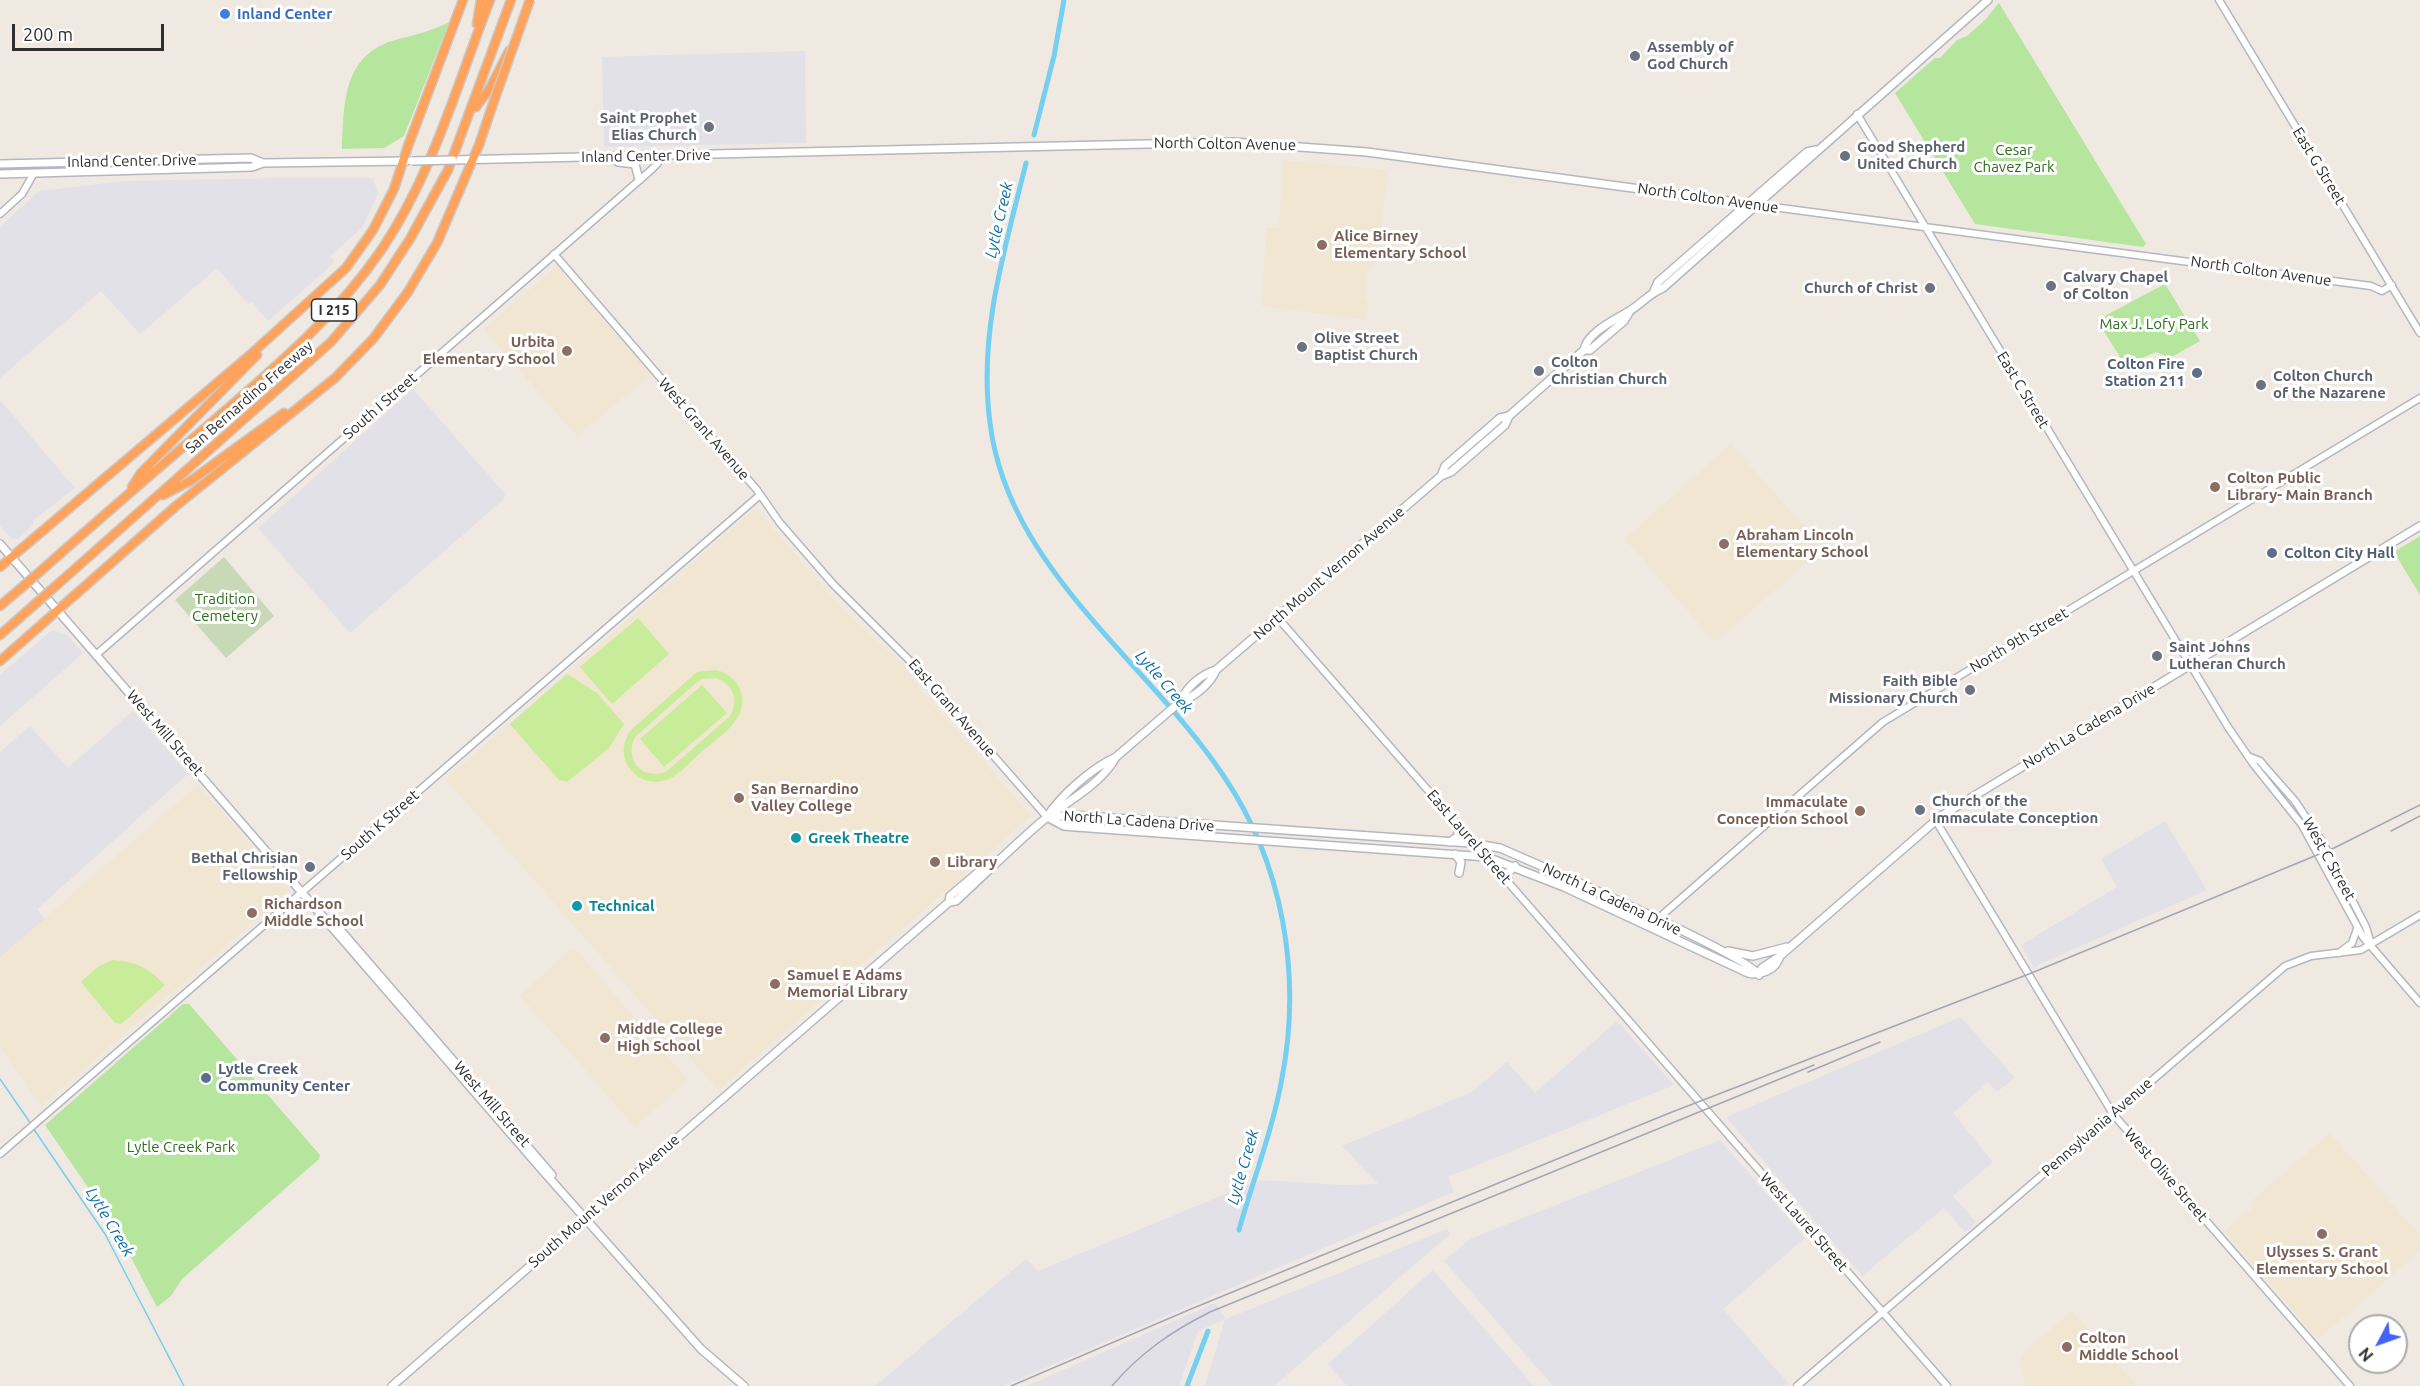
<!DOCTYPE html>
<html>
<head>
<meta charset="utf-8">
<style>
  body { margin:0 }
  #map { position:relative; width:2420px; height:1386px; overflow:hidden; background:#efe9e1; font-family:Ubuntu,sans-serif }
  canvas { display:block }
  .north { position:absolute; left:2348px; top:1314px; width:60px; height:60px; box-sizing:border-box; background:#fff; border:2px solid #ababab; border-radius:50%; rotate:229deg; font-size:16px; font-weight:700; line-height:24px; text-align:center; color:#2e2e2e }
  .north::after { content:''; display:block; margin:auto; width:21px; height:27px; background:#4264fb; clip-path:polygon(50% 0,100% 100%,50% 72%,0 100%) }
  .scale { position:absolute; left:12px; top:24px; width:152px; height:27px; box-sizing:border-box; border:3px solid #2e2e2e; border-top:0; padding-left:8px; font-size:18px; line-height:21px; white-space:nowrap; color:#2e2e2e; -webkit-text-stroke:4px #fff; paint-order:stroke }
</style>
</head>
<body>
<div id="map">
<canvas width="2420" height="1386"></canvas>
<div class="north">N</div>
<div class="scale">200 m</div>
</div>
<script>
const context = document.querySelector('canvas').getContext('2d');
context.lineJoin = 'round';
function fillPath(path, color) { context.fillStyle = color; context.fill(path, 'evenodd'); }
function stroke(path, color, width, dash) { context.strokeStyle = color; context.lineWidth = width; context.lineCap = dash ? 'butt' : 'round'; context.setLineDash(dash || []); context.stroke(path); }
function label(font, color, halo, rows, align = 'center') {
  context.font = font + ' Ubuntu,sans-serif'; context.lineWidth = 6; context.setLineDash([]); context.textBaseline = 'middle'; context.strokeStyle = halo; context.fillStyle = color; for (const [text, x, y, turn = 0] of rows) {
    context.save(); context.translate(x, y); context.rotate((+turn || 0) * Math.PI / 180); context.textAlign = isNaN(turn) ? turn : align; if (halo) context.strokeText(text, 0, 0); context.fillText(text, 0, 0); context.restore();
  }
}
fillPath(new Path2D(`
  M 805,51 L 806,143 L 604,147 L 602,57 Z
  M 282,178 L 373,178 L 378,193 L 363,227 L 330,256 L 334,261 L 325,271 L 268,321 L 252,302 L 248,304 L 217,268 L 140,334 L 101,291 L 0,378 L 0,227 L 39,191 L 125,181 Z
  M 413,389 L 505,494 L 504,499 L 350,633 L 258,528 Z
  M 0,400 L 75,488 L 35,519 L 32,526 L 18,539 L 12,539 L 0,526 Z
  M 52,630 L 67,635 L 83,653 L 0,726 L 0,675 Z
  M 133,711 L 188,774 L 37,909 L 45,920 L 0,958 L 0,752 L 30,726 L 68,768 Z
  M 2165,821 L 2207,890 L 2034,967 L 2021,945 L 2117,887 L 2101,859 Z
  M 1961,1017 L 2015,1078 L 1997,1092 L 1988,1082 L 1953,1113 L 1993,1162 L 1953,1196 L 1976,1222 L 1965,1232 L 1944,1208 L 1862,1276 L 1726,1117 Z
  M 1617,1021 L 1674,1085 L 1448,1177 L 1454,1192 L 1003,1386 L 875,1386 L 1026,1259 L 1038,1271 L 1260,1180 L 1341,1185 L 1378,1184 L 1342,1146 L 1472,1092 L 1507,1062 L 1535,1093 Z
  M 1720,1140 L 1805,1238 L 1723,1309 L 1788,1383 L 1785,1386 L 1553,1386 L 1444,1261 L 1470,1239 Z
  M 1447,1229 L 1450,1234 L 1274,1386 L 1205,1386 L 1225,1319 L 1198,1331 L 1179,1386 L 1027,1386 L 1215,1303 L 1226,1319 Z
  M 1433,1270 L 1534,1386 L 1347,1386 L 1328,1364 Z`), '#e3e1e8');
fillPath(new Path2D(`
  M 1283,160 L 1388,170 L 1376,262 L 1367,270 L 1364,294 L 1369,303 L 1365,320 L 1262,306 L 1266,228 L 1279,228 Z
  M 557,266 L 651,374 L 577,436 L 484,329 Z
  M 1731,444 L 1823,548 L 1715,642 L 1625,539 Z
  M 753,510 L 757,510 L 840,606 L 904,666 L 913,681 L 1031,816 L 861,965 L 856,966 L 844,980 L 718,1090 L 446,779 L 672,581 L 678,581 L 684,575 L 685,570 Z
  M 198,785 L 289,889 L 288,892 L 41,1106 L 0,1046 L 0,957 Z
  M 571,949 L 576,950 L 688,1080 L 635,1127 L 520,995 Z
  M 2330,1133 L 2420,1236 L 2420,1251 L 2318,1339 L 2225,1231 L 2252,1208 L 2253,1200 Z
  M 2072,1311 L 2137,1386 L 2025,1386 L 2020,1356 Z`), '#f0e6d1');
fillPath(new Path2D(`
  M 1999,3 L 2146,244 L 2143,247 L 1975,224 L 1895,93 L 1935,58 L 1940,58 L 1957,40 L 1967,36 L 1985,20 Z
  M 449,22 L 404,136 L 384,148 L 342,149 C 344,106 342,57 392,41 C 412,35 431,32 449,22 Z
  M 2165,284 L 2200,341 L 2170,358 L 2156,352 L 2125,365 L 2097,320 Z
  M 2420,536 L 2420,595 L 2394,552 Z
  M 183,1004 L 189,1004 L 320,1155 L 319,1159 L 182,1279 L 171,1296 L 157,1307 L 114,1225 L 45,1125 Z`), '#b6e59e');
fillPath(new Path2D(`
  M 224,557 L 274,616 L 226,658 L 175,600 Z`), '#c8d9b8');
fillPath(new Path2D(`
  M 638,618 L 669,654 L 612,704 L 580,667 Z
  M 716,670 C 727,673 736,679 740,690 C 752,718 717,738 699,754 C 689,763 677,778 663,781 C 649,784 635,778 628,766 C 621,754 623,742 630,731 L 697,672 ZM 715,678 C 733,683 740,700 730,716 L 667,771 C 643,782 622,759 636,736 L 696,683 L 703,679 Z
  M 567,674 L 597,693 L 624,724 L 609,748 L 567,782 L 558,779 L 510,724 Z
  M 702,685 L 727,713 L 664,767 L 640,739 Z
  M 113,960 C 137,962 149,968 165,985 L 121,1024 L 115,1023 L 81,982 L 99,966 Z`), '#c9ec9a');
stroke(new Path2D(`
  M 0,1079 L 31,1124
  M 33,1128 L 105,1234 L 184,1386`), '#75cff0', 1.5);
stroke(new Path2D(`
  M 1034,135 L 1054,56 L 1064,0
  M 1026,163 C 1005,249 978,333 990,423 C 1000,505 1049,571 1102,631 C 1143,678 1188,723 1223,775 C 1283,863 1302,974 1282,1078 C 1273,1129 1253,1180 1239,1230
  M 1187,1386 L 1208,1331`), '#75cff0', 5);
const tertiary = new Path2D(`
  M 2219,0 L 2420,333
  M 1857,114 L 2228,727 L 2254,765 L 2302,825 L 2363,937 L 2420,1003
  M 1758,205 L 2371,286 L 2382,291 L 2392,285
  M 0,214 L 22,194 L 34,173
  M 554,254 L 757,490 L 780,523 L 833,584 L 917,668 L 1047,817
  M 1277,617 L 1947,1386
  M 97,654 L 651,170 L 658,163 L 659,155
  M 2250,757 L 2260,761 L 2265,767 L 2295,801 L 2323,843 L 2366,927 L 2371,944
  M 1936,821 L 2113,1114 L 2350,1386
  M 1653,928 L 1661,916 L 1883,722 L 2420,398
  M 2339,953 L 2352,943 L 2357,929
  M 0,1154 L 760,495
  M 1797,1386 L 2285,966 L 2311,956 L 2361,950 L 2420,915`);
const secondary = new Path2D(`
  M 610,157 L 618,162 L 635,164 L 639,180
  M 453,160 L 1233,142 L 1367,152 L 1758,205
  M 0,164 L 251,158 L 263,163
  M 0,174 L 252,167 L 263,163 L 407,161
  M 1654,291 L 1658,282 L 1807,152 L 1816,150
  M 1584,350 L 1590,350 L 1624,321 L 1630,311
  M 1441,476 L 1445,466 L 1500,418 L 1509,416
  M 0,544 L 543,1171 L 701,1349 L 744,1386
  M 1181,701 C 1186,687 1202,674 1216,670 L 1441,476 L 1451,472 L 1505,425 L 1509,416 L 1584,350 C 1587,332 1617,319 1631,310 C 1642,303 1650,293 1663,288 L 1988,0
  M 1047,817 L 1064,826 L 1076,827 L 1487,857 L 1564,887 L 1748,973 C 1761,976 1776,970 1780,956
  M 1047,817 L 1072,815 L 1470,843 L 1500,848 C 1535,863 1749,956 1759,975
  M 1047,817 C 1061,795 1092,768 1116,757 L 1181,701 C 1195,697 1211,683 1216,670
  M 1450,842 L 1458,836 L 1458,824
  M 1455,854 L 1461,862 L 1459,873
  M 1508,882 L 1508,873 L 1515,866
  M 949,902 L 956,901 C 984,875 1011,848 1040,823 C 1065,802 1100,786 1116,757
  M 329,922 L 336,925 L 552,1175
  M 1728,951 L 1753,956 L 1787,947
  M 1759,975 L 1762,968 L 1780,956 L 1941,816 L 2420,526
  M 392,1386 L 949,902 L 950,896 L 982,869 L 992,864`);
const motorway = new Path2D(`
  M 477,24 L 481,0
  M 476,107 L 490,88 L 509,51
  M 132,487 L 141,473 L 257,355
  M 163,495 L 192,480 L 284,413
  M 0,567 L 250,355 L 346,268 L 373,230 L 394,189 L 408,146 L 463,0
  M 43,569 C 98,520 155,471 211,423 C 273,369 335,318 382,249 C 433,173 457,85 490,0
  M 58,584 L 331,342 L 380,285 L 410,239 L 448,170 L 511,0
  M 0,606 L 20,589
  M 0,635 L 33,606
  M 0,661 L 176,506 L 335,378 L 373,339 L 408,292 L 437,243 L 479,145 L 495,98`);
stroke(tertiary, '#b4b7c1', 9);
stroke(secondary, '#b4b7c1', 10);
stroke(motorway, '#c9c9c9', 11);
stroke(tertiary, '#fff', 6);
stroke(secondary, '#fff', 7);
stroke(motorway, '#ffa35c', 8);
stroke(new Path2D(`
  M 2391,831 L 2420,816
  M 1808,1072 L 1880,1042
  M 1011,1386 L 1191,1309 L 1667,1114 L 2029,974 L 2334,848 L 2420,805
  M 1112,1386 C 1140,1353 1172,1331 1210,1312 L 1814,1065`), '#a3a6b8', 1.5);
const secondaryBridge = new Path2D(`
  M 412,161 L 453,160`);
const motorwayBridge = new Path2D(`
  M 495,98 L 530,0
  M 20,589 L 43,569
  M 33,606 L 58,584`);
stroke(secondaryBridge, '#b4b7c1', 10, []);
stroke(motorwayBridge, '#c9c9c9', 11, []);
stroke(secondaryBridge, '#fff', 7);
stroke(motorwayBridge, '#ffa35c', 8);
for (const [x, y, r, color] of [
  [225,14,6,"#3f7fe0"],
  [1635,56,6,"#6b7280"],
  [709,127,6,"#6b7280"],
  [1845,156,6,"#6b7280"],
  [1322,245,6,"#8d6e63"],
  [2051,286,6,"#6b7280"],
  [1930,288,6,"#6b7280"],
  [1302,347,6,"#6b7280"],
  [567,351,6,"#8d6e63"],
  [1539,371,6,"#6b7280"],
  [2197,373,6,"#5c6f8a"],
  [2261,385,6,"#6b7280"],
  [2215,487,6,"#8d6e63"],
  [1724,544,6,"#8d6e63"],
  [2272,553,6,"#5c6f8a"],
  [2157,656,6,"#6b7280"],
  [1970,690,6,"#6b7280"],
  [739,798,6,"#8d6e63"],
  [1920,810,6,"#6b7280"],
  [1860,811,6,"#8d6e63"],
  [796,838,6,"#0f9aa8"],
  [935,862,6,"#8d6e63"],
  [310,867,6,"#6b7280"],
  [577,906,6,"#0f9aa8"],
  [252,913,6,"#8d6e63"],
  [775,984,6,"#8d6e63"],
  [605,1038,6,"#8d6e63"],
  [206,1078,6,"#5c6f8a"],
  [2322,1234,6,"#8d6e63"],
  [2067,1347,6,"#8d6e63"]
]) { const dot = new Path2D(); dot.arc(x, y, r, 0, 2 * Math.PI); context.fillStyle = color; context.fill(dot); stroke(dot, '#fff', 2); }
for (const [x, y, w] of [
  [334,310,45]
]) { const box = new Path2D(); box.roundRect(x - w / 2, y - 11, w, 22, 4.5); context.fillStyle = '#fff'; context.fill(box); stroke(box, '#2e2e2e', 1.5); }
label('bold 14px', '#2e2e2e', null, [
  ["I 215",334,310]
]);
label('bold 15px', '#366cbe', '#fff', [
  ["Inland Center",237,14]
], 'left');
label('bold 15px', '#5b616d', '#fff', [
  ["Assembly of",1647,47],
  ["God Church",1647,64],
  ["Saint Prophet",697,118,"right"],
  ["Elias Church",697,135,"right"],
  ["Good Shepherd",1857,147],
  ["United Church",1857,164],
  ["Calvary Chapel",2063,277],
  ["of Colton",2063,294],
  ["Church of Christ",1918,288,"right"],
  ["Olive Street",1314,338],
  ["Baptist Church",1314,355],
  ["Colton",1551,362],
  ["Christian Church",1551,379],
  ["Colton Church",2273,376],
  ["of the Nazarene",2273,393],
  ["Saint Johns",2169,647],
  ["Lutheran Church",2169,664],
  ["Faith Bible",1958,681,"right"],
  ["Missionary Church",1958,698,"right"],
  ["Church of the",1932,801],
  ["Immaculate Conception",1932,818],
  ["Bethal Chrisian",298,858,"right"],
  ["Fellowship",298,875,"right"]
], 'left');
label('15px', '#2e2e2e', '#fff', [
  ["North Colton Avenue",1225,144,1],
  ["Inland Center Drive",646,156,-1],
  ["Inland Center Drive",132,161,-1],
  ["East G Street",2319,166,59],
  ["North Colton Avenue",1708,198,8],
  ["North Colton Avenue",2261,271,8],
  ["East C Street",2023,390,59],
  ["San Bernardino Freeway",249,397,-41],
  ["South I Street",380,406,-41],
  ["West Grant Avenue",704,429,49],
  ["North Mount Vernon Avenue",1329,573,-41],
  ["North 9th Street",2019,640,-31],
  ["East Grant Avenue",952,708,49],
  ["North La Cadena Drive",2089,726,-31],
  ["West Mill Street",165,733,49],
  ["North La Cadena Drive",1139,821,4],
  ["South K Street",380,825,-41],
  ["East Laurel Street",1469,837,49],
  ["West C Street",2329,859,61],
  ["North La Cadena Drive",1612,899,25],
  ["West Mill Street",492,1104,49],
  ["Pennsylvania Avenue",2097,1127,-41],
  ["West Olive Street",2166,1175,49],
  ["South Mount Vernon Avenue",604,1201,-41],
  ["West Laurel Street",1804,1222,49]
]);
label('15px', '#2c6e1b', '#fff', [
  ["Cesar",2014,150],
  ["Chavez Park",2014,167],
  ["Max J. Lofy Park",2154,324],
  ["Tradition",225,599],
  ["Cemetery",225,616],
  ["Lytle Creek Park",181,1147]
]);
label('bold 15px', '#785e54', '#fff', [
  ["Alice Birney",1334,236],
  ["Elementary School",1334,253],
  ["Urbita",555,342,"right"],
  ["Elementary School",555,359,"right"],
  ["Colton Public",2227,478],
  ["Library- Main Branch",2227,495],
  ["Abraham Lincoln",1736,535],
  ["Elementary School",1736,552],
  ["San Bernardino",751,789],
  ["Valley College",751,806],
  ["Immaculate",1848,802,"right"],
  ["Conception School",1848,819,"right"],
  ["Library",947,862],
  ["Richardson",264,904],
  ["Middle School",264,921],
  ["Samuel E Adams",787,975],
  ["Memorial Library",787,992],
  ["Middle College",617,1029],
  ["High School",617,1046],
  ["Ulysses S. Grant",2322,1252,"center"],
  ["Elementary School",2322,1269,"center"],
  ["Colton",2079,1338],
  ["Middle School",2079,1355]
], 'left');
label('bold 15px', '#4e5e75', '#fff', [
  ["Colton Fire",2185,364,"right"],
  ["Station 211",2185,381,"right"],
  ["Colton City Hall",2284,553],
  ["Lytle Creek",218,1069],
  ["Community Center",218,1086]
], 'left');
label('bold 15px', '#0d838f', '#fff', [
  ["Greek Theatre",808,838],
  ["Technical",589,906]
], 'left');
label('italic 16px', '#0d6fa3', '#fff', [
  ["Lytle Creek",999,220,-77],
  ["Lytle Creek",1164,682,49],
  ["Lytle Creek",1243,1167,-74],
  ["Lytle Creek",110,1222,59]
]);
</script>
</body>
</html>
